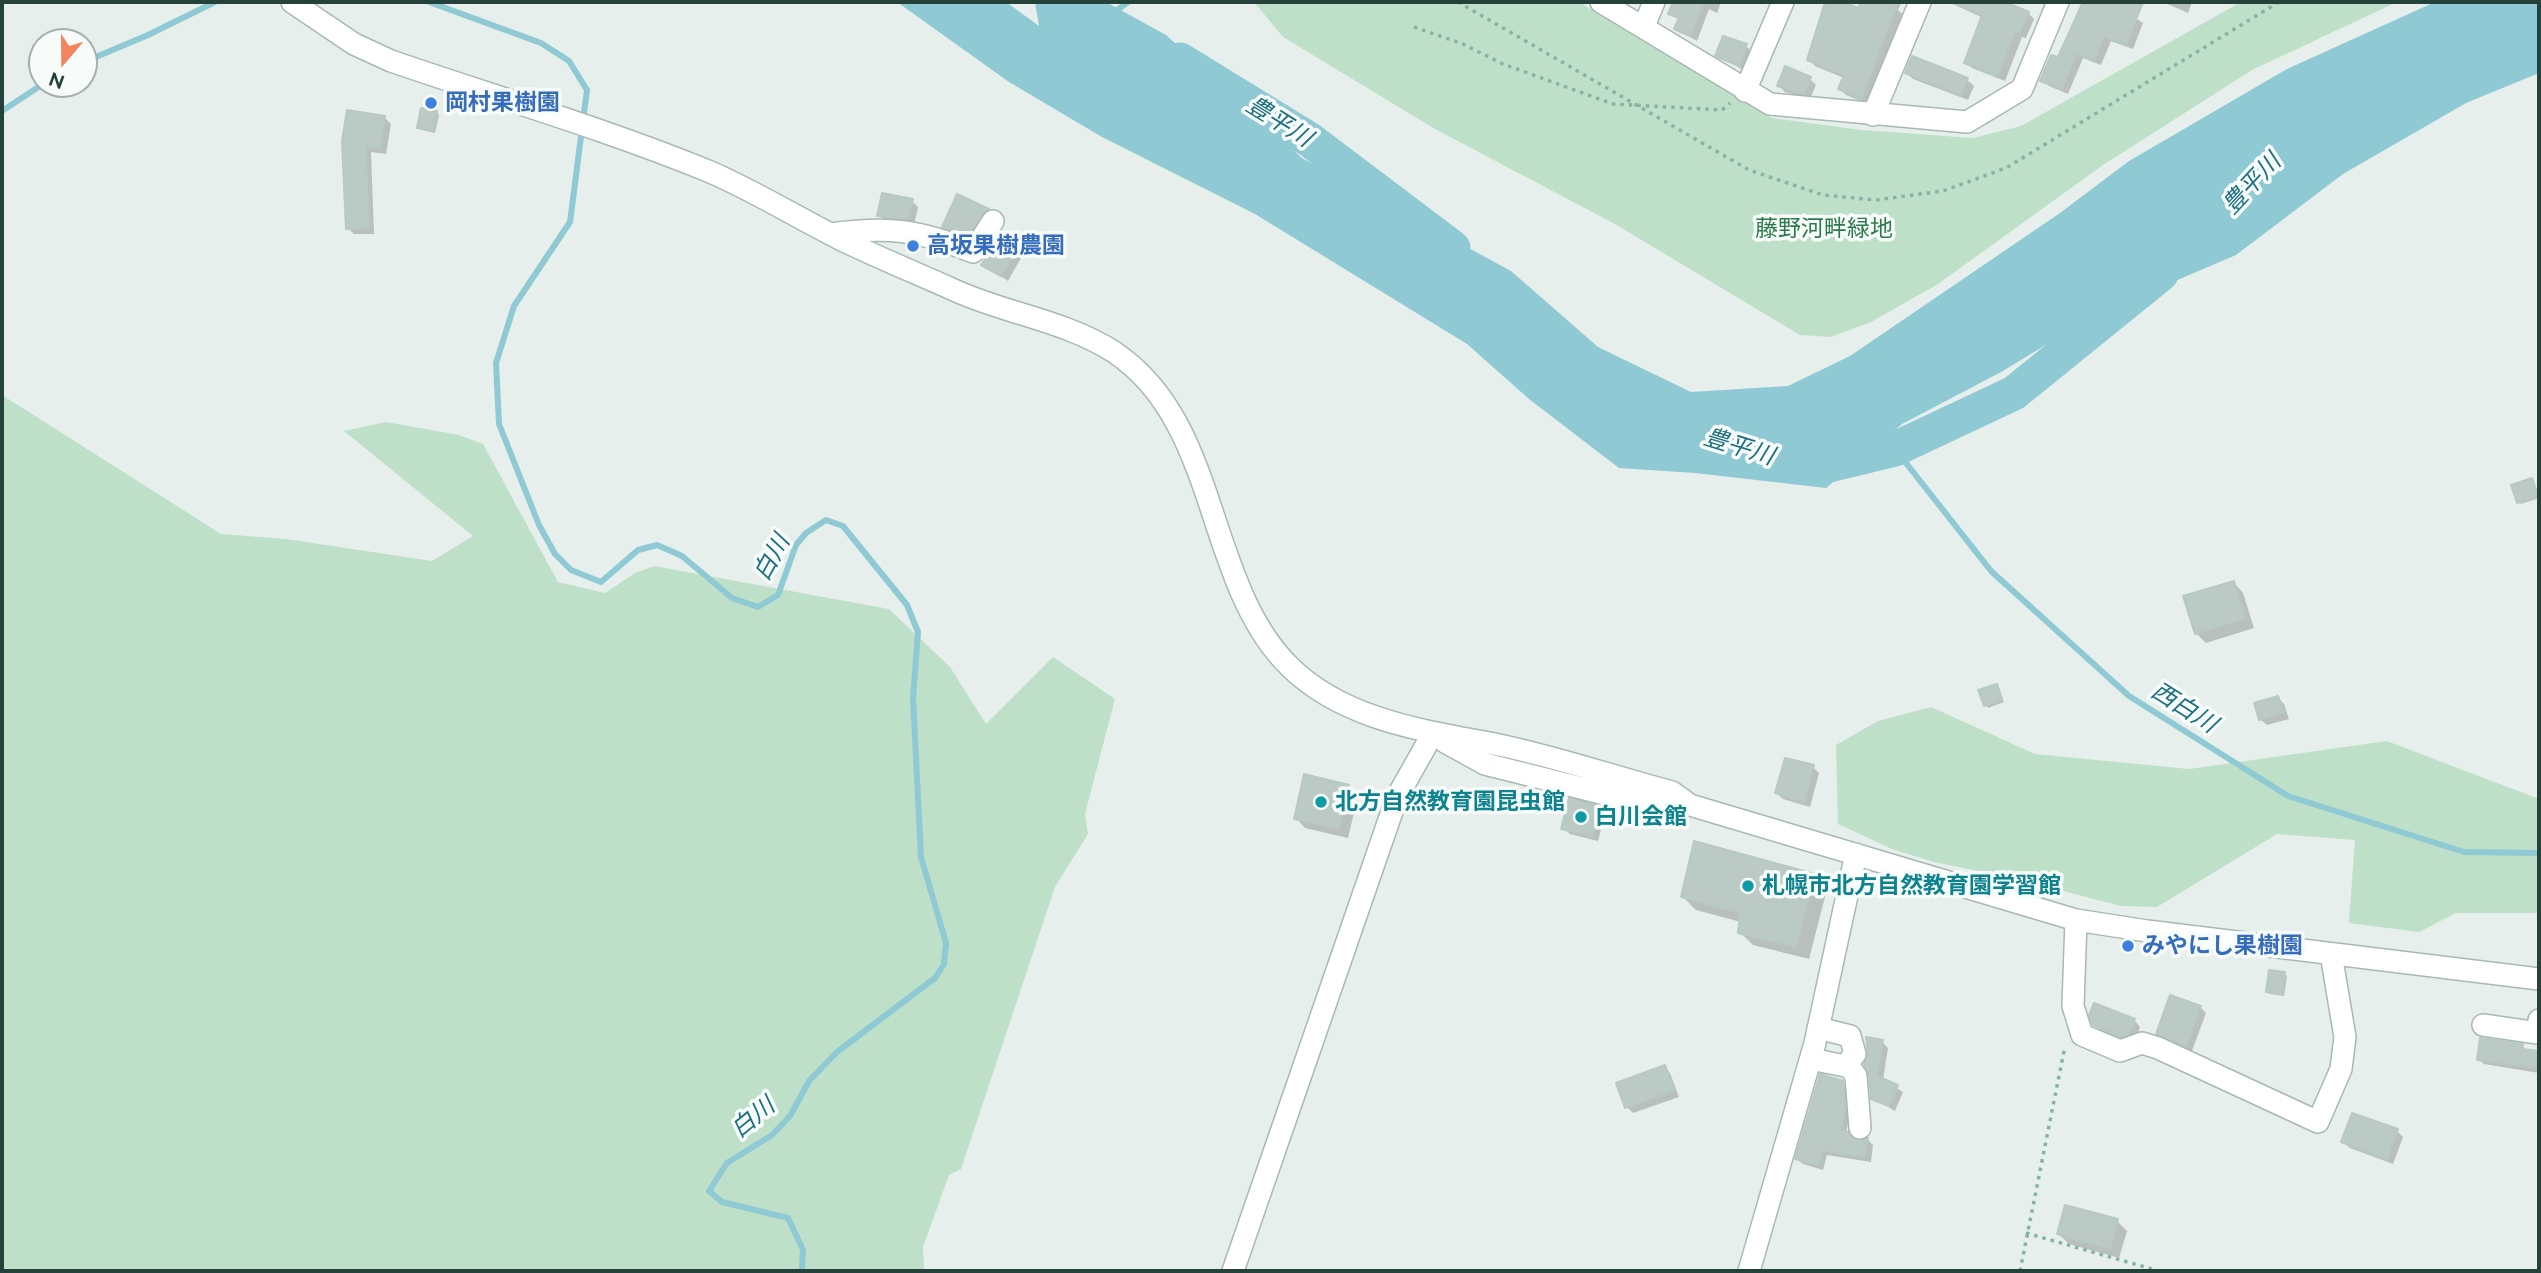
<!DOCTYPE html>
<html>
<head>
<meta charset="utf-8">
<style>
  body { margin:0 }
  #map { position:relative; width:2541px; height:1273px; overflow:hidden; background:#e6efeb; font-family:Raleway,sans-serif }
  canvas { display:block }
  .frame { position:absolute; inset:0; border:4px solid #24423a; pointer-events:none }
  .north { position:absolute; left:28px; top:28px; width:70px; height:70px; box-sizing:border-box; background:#f7fbf9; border:2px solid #a3b1ad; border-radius:50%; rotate:200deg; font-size:19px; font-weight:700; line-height:28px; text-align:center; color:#24423a }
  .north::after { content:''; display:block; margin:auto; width:24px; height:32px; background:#f4845f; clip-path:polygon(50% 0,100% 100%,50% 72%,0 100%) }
</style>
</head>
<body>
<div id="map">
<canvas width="2541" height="1273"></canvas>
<div class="frame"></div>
<div class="north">N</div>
</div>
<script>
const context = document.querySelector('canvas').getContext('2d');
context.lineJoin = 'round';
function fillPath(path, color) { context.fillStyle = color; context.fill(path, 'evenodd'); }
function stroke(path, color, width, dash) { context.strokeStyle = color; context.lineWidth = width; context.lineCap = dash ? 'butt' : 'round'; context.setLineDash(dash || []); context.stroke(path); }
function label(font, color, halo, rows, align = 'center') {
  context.font = font + ' Raleway,"Noto Sans JP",sans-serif'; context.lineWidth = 7; context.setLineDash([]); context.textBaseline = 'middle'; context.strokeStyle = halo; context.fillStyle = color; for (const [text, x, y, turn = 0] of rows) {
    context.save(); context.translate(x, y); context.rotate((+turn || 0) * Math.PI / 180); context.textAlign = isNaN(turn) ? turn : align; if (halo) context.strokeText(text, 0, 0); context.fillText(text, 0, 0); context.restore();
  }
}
fillPath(new Path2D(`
  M 1254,2 L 1579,2 L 1772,118 L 1862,130 L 1973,138 L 2021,126 L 2241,2 L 2397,2 L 2252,70 L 2103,165 L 1938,284 L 1871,322 L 1831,337 L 1800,335 L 1615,224 L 1435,129 L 1283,37 Z
  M 2,395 L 221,534 L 286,539 L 432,561 L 473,536 L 344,431 L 386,422 L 459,435 L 483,444 L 558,582 L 605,593 L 635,573 L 654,566 L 889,609 L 950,667 L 986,724 L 1053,657 L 1115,699 L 1085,814 L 1088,834 L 1055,887 L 961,1169 L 949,1175 L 923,1247 L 924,1271 L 2,1271 Z
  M 1931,707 L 2035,754 L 2189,769 L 2387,741 L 2539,799 L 2539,913 L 2456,913 L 2419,932 L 2349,923 L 2355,840 L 2277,834 L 2157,907 L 2121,906 L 2013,878 L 1934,862 L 1892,849 L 1838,824 L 1836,745 L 1878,721 Z`), '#bfe0c8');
fillPath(new Path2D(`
  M 897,2 L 1006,2 L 1039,26 L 1035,2 L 1106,2 L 1166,35 L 1302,158 L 1511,271 L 1598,347 L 1691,392 L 1788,386 L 1850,356 L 2060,213 L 2129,161 L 2287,69 L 2435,2 L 2539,2 L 2539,73 L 2466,103 L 2343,174 L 2236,255 L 2093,316 L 2003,371 L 1902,424 L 1826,488 L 1695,473 L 1619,468 L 1529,399 L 1467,344 L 1255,214 L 1102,137 L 1009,82 Z`), '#8ec9d4');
fillPath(new Path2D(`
  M 1687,2 L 1721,2 L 1717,13 L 1709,9 L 1697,41 L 1676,29 Z
  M 1828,2 L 1839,2 L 1859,10 L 1863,2 L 1901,3 L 1898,10 L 1902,14 L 1868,104 L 1846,95 L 1840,89 L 1844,78 L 1815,66 L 1809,59 Z
  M 1949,2 L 2000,2 L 2028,13 L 2034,19 L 2026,38 L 2022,37 L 2005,81 L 1972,68 L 1966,62 L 1983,18 Z
  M 2084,2 L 2133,2 L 2128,13 L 2143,23 L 2133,49 L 2111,41 L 2101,65 L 2083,58 L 2068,94 L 2049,86 L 2043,80 L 2059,60 Z
  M 2163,2 L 2192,2 L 2188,13 Z
  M 1746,46 L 1752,52 L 1745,71 L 1717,55 Z
  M 1913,58 L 1967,80 L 1974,86 L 1968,100 L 1913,79 L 1907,73 Z
  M 1810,79 L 1816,85 L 1810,99 L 1785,92 L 1779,86 Z
  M 436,112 L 439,115 L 435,133 L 422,130 L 419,127 Z
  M 385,118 L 391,124 L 386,154 L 371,152 L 374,234 L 354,234 L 348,228 L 344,141 Z
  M 912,201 L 918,207 L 914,225 L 885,221 L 879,215 Z
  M 988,210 L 994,216 L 974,241 L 950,233 L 944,227 Z
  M 1019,245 L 1025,251 L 1008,281 L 983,264 Z
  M 2532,480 L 2539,498 L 2521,504 L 2519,502 Z
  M 2234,583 L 2243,593 L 2254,628 L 2206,643 L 2196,633 Z
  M 1996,686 L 2004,702 L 1988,708 L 1986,705 Z
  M 2278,698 L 2284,704 L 2289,719 L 2267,725 L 2260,719 Z
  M 1813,767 L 1819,773 L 1810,807 L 1783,799 L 1777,793 Z
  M 1348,786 L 1358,796 L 1348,838 L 1305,828 L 1296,818 Z
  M 1598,808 L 1605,814 L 1598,841 L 1570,834 L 1563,828 Z
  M 1814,876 L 1827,889 L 1809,959 L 1753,945 L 1740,932 L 1741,922 L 1696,910 L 1683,897 Z
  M 2284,974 L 2287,976 L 2284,996 L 2270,994 L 2268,992 Z
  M 2200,1007 L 2206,1013 L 2192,1051 L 2164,1039 L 2158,1033 Z
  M 2134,1020 L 2140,1027 L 2135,1040 L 2128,1042 L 2101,1031 L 2094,1024 Z
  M 1882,1042 L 1888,1048 L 1883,1080 L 1903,1092 L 1895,1111 L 1873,1098 Z
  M 2522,1046 L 2528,1051 L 2539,1052 L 2539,1073 L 2484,1064 L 2479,1059 Z
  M 1664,1067 L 1670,1073 L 1679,1097 L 1633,1113 L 1627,1107 Z
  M 1842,1082 L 1848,1088 L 1850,1114 L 1846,1133 L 1855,1142 L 1868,1140 L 1873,1145 L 1871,1162 L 1827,1155 L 1823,1170 L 1803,1164 L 1797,1159 Z
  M 2397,1131 L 2403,1137 L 2393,1164 L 2350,1148 L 2343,1142 Z
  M 2117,1221 L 2127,1231 L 2119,1258 L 2069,1244 L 2059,1234 Z`), '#0003');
stroke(new Path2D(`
  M 429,2 L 541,43 L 569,61 L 587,90 L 570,222 L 514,306 L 496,363 L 499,424 L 539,525 L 555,554 L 571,570 L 601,582 L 638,550 L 657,545 L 682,556 L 732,598 L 758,607 L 778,595 L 796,545 L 806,533 L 826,520 L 843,526 L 907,605 L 918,632 L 913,698 L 921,857 L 946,943 L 944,964 L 935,978 L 837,1052 L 809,1081 L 790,1116 L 772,1135 L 727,1163 L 709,1191 L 722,1202 L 788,1218 L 803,1250 L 802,1271
  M 1113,13 L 1128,2
  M 84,62 L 148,35 L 215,2
  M 2,111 L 43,84
  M 1895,449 L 1991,571 L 2129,696 L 2288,796 L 2464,852 L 2539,853`), '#8ec9d4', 6);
stroke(new Path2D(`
  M 1180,60 L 1310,140 L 1453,248
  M 1818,464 L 1829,465 L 1895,449 L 2014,393 L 2161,274`), '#8ec9d4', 35);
const building = new Path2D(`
  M 1673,2 L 1704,2 L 1690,36 L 1674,29 L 1679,18 L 1668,14 Z
  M 1825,2 L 1843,2 L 1858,8 L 1861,2 L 1898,2 L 1861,99 L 1838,89 L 1844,75 L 1807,60 Z
  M 1951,2 L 2005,2 L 2029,12 L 2019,33 L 2015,32 L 1998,76 L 1964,63 L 1982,15 Z
  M 2083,2 L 2143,2 L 2126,44 L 2104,36 L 2094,60 L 2076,53 L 2062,89 L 2040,81 L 2051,55 L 2058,57 Z
  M 1723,36 L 1747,44 L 1739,66 L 1715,56 Z
  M 1912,56 L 1968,78 L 1961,95 L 1905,73 Z
  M 1785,66 L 1811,77 L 1804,94 L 1777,86 Z
  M 421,108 L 437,111 L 433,131 L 417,128 Z
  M 347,110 L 385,116 L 380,149 L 366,147 L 369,228 L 346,229 L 342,141 Z
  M 882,193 L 913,199 L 908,219 L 877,216 Z
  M 957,194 L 989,209 L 968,236 L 942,227 Z
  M 1001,233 L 1020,244 L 1001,276 L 981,265 Z
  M 2532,478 L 2538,496 L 2517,503 L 2511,485 Z
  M 2234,581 L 2246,618 L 2195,634 L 2183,596 Z
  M 1997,684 L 2002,699 L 1984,706 L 1978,690 Z
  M 2278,696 L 2284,712 L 2259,720 L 2254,703 Z
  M 1785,758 L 1814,765 L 1804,802 L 1775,793 Z
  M 1304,774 L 1349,785 L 1338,829 L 1294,819 Z
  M 1569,798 L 1599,806 L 1592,836 L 1561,829 Z
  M 1694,841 L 1815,874 L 1796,947 L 1738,933 L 1740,913 L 1681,897 Z
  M 2269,970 L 2285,972 L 2282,994 L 2266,992 Z
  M 2170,995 L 2201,1006 L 2186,1046 L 2156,1034 Z
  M 2094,1003 L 2135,1019 L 2129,1034 L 2120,1037 L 2093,1025 L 2089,1015 Z
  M 1866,1037 L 1883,1040 L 1877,1076 L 1898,1085 L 1889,1106 L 1871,1099 L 1869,1075 L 1864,1064 L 1868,1056 Z
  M 2480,1038 L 2523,1044 L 2522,1049 L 2539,1051 L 2539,1068 L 2477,1060 Z
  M 1665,1065 L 1674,1090 L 1625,1108 L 1616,1083 Z
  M 1820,1074 L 1843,1081 L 1845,1107 L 1840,1131 L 1848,1132 L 1855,1140 L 1868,1138 L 1865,1157 L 1822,1150 L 1818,1165 L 1795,1159 Z
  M 2352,1113 L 2398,1129 L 2387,1159 L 2341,1142 Z
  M 2065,1205 L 2118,1219 L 2110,1249 L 2057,1234 Z`);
fillPath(building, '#bbcac4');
stroke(building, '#b8c9c2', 2);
const minor = new Path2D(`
  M 292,2 L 354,44 L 391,61 C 496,97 605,129 708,171 C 753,190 796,217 840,239 C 877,257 916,273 954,290 C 1006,314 1064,320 1114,352 C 1221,423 1204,583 1290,667 C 1345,721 1427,731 1499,745 C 1557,757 1615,777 1672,792 L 1690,805
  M 1601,2 L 1770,104 L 1967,122 L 2022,89 L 2058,2
  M 1644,26 L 1654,2
  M 1745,91 L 1783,2
  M 1873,115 L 1920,2
  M 831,234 C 889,226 919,230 973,252 L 993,221
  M 1445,742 L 1485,764 L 1609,795 L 1690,805 L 2076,920 L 2147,931 L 2539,979
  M 2076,920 L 2073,1006 L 2082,1035 L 2120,1051 L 2142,1043 L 2158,1048 L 2318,1122 L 2341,1069 L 2345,1037 L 2331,954
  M 2483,1025 L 2538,1033 L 2539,1020
  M 1811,1059 L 1845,1066 L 1855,1054 L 1850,1036 L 1818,1028
  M 1848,1065 L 1856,1076 L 1860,1128
  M 1233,1271 L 1397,797 L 1432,735
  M 1749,1271 L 1815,1043 L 1856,854`);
stroke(minor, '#a8b8b2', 24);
stroke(new Path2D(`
  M 1458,2 L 1749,170 L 1823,195 L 1876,200 L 1943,191 L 2006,168 L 2279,2
  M 1414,27 L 1463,44 L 1503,64 L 1613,104 L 1722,110 L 1730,103
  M 2026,1233 L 2159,1271
  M 2020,1271 L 2065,1046`), '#86b3a5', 3.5, [3.5, 5]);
stroke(minor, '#fff', 21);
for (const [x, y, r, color] of [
  [431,103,7,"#3f7fe0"],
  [913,246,7,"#3f7fe0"],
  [1321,802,7,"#0f9aa8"],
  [1581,817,7,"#0f9aa8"],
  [1748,886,7,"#0f9aa8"],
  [2128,946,7,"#3f7fe0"]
]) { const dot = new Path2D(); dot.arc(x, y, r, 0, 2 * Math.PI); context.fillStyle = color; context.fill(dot); stroke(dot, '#f7fbf9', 2.5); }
label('bold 23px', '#366cbe', '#f7fbf9', [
  ["岡村果樹園",445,103],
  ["高坂果樹農園",927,246],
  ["みやにし果樹園",2142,946]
], 'left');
label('23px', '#2d7a4b', '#f7fbf9', [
  ["藤野河畔緑地",1824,229]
]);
label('bold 23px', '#0d838f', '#f7fbf9', [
  ["北方自然教育園昆虫館",1335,802],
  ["白川会館",1595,817],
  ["札幌市北方自然教育園学習館",1762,886]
], 'left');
label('italic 24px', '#1c6f80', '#f7fbf9', [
  ["豊平川",1279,122,32],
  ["豊平川",2252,184,-47],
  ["豊平川",1739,447,17],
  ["白川",772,558,-61],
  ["西白川",2184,708,32],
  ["白川",753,1118,-39]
]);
</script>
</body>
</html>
